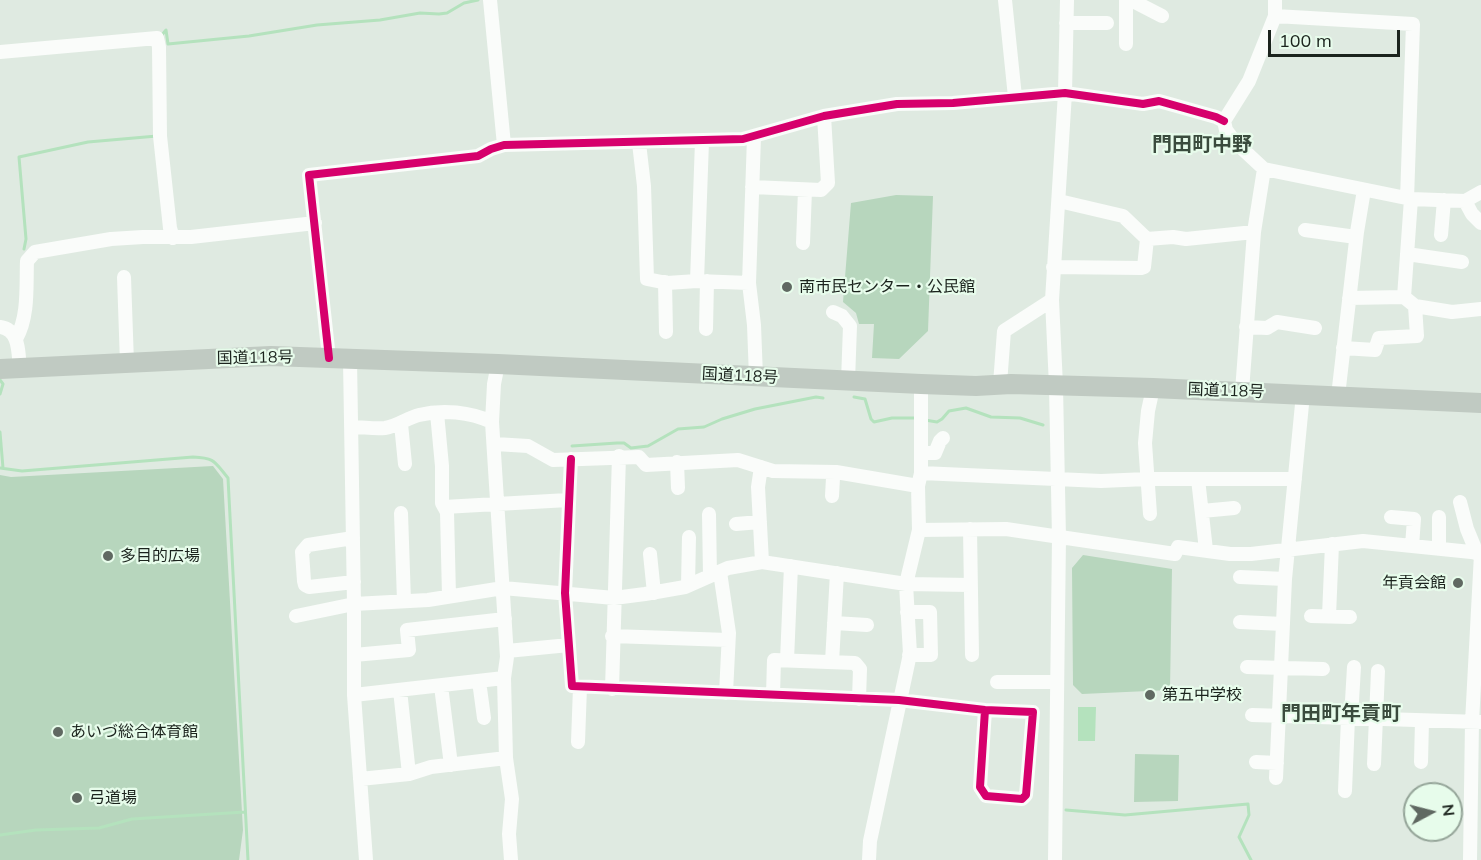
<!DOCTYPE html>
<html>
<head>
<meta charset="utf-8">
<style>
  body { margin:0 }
  #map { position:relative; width:1481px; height:860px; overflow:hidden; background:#dfeae1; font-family:Mulish,sans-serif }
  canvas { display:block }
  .north { position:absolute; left:1403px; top:782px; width:60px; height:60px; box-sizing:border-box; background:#e7fceb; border:2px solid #95a599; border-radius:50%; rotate:83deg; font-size:16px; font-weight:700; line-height:24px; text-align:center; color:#1b231d }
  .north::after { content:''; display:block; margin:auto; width:21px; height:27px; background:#606962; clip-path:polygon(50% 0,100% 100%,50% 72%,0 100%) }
  .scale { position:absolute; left:1268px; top:30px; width:132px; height:27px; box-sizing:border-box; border:3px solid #1b231d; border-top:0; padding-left:8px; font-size:18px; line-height:21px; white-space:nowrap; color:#1b231d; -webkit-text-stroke:4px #e7fceb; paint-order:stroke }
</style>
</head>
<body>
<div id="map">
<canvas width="1481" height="860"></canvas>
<div class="north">N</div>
<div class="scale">100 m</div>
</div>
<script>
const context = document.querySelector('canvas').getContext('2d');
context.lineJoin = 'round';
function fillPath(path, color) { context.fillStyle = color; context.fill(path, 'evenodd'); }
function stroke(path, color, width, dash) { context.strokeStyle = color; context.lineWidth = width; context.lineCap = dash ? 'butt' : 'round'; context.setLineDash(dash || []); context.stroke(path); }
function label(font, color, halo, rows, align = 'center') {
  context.font = font + ' Mulish,"Noto Sans JP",sans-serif'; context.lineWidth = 4.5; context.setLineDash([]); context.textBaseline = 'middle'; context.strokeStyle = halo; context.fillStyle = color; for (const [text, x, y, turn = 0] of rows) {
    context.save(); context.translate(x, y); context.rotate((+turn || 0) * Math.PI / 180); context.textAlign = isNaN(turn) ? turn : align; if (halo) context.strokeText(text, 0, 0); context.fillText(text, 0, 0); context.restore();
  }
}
fillPath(new Path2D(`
  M 896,195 L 933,196 L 928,331 L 899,359 L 872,358 L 874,324 L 859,324 L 856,313 L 843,302 L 851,203 Z
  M 213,466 L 223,479 L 243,830 L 239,860 L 0,860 L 0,475 L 11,477 Z
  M 1083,555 L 1172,569 L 1170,690 L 1082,694 L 1073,685 L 1072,568 Z
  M 1135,754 L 1179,755 L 1178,801 L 1134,802 Z`), '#b7d6bd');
fillPath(new Path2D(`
  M 1078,707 L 1096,707 L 1095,741 L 1078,741 Z`), '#b4e2bd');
stroke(new Path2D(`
  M 161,36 L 166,30 L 168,44 L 249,36 L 317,25 L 380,20 L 420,13 L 439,14 L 447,13 L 464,3 L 478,0
  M 24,249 L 26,239 L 19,157 L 88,142 L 157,136
  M 0,380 L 3,384 L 0,394
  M 854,397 L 865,399 L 871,419 L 874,422 L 892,418 L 917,418
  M 925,420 L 937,422 L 942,419 L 949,411 L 966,408 L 991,417 L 1020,418 L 1043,425
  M 0,432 L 3,468
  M 572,446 L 617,443 L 624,443 L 631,448 L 648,446 L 678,429 L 704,427 L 722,419 L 755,409 L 816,397 L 823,398
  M 0,468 L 22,471 L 193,457 C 215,458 214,461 228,478 L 248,860
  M 1066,810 L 1125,815 L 1248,804 L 1249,815 L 1239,837 L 1251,860
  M 0,835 L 36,830 L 99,828 L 132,819 L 245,812`), '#b4e2bd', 3);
stroke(new Path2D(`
  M 490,0 L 504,145
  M 1005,0 L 1015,97
  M 1131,0 L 1162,16
  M 1275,0 L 1275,16 L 1413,24 L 1407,199
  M 1275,16 L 1249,81 L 1224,121 L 1226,130 L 1235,142 L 1264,169 L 1411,199 L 1465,201 L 1481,192
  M 1066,23 L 1107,23
  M 1126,44 L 1126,0
  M 0,52 L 157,38 L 159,47 L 160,136 L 170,228 L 173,238
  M 754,137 L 749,283 L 754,325 L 756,377
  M 639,143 L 644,186 L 647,279 L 667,283 L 697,281 L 749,283
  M 752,187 L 821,190 L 828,183 L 824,116
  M 1411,199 L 1404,297 L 1415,306 L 1452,312 L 1481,309
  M 1059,201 L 1123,216 L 1147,239 L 1173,237 L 1186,239 L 1254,232
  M 1465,201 L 1472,214 L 1481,223
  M 1305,230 L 1356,237
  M 1441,235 L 1444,200
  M 803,243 L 805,190
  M 1407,254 L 1462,262
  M 1053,267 L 1141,268 L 1144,267 L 1147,239
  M 124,277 L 127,363
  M 697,281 L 702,141
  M 665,282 L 666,332
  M 1349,298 L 1404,297
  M 833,312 L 842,316 L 850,326 L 848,381
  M 0,327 C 20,330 18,352 20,368
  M 1246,327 L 1267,328 L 1277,322 L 1315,328
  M 706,329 L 707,281
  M 16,339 C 29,316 26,286 27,261 L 35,252 L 111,239 L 143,237 L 191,237 L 315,223
  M 1343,348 L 1375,350 L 1379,338 L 1417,336 L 1415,306
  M 329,358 L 309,175 L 478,156 L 491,149 L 504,145 L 743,139 L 824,116 L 897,104 L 953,103 L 1065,93 L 1143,104 L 1159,101 L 1216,117 L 1224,121
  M 350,360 L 354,604 L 354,695 L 366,860
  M 498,364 L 494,384 L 492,422 L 507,657 L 504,678 L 506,758 L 512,799 L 509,834 L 511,860
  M 1000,384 L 1004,331 L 1052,300
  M 1242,391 L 1254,232 L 1264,169
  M 1338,396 L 1357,232 L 1364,190
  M 437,413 L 442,466 L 442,503 L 447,512 L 449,596
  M 401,424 L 405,464
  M 352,427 C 363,427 374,429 385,428 C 398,426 407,418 419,415 C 443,409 470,412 492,422
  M 495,444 L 528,446 L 553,460 L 639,457 L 646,465 L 738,460 L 773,471 L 836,472 L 918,486
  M 921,453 L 935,453 L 940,441 L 943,438
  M 571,459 L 565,593 L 572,686 L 899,700 L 985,710 L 1033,712 L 1026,795 L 1022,799 L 986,796 L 980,787 L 985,710
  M 677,462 L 678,488
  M 761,467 L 758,487 L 762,562
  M 921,473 L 1101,481 L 1147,479 L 1295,479
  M 1198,479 L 1206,550
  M 832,496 L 833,478 L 836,472
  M 1460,502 L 1467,529 L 1474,546 L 1475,553
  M 444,507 L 568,500
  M 1202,511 L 1234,508
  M 401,513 L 404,601
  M 709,514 L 710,576
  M 1150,514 L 1145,443 L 1148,411 L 1153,388
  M 1391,517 L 1414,519 L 1412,546
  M 1439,517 L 1439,549
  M 736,524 L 760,522
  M 970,529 L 972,655
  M 919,530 L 1006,529 L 1175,554 L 1178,547 L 1230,554 L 1251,554 L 1363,541 L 1481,553
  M 353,538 L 308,545 L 302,552 L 304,581 L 305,585 L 309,587 L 354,582
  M 650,554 L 654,593
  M 720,572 L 729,633 L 726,693
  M 1240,577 L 1285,579
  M 688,585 L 689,537
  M 907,612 L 930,612 L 931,655 L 909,655
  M 296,616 L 354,604 L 428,600 L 503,588 L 614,598 L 645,594 L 685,587 L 728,568 L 762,562 L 906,584 L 970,585
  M 1311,616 L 1350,617
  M 1329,616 L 1332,544
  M 1240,622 L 1283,624
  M 834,623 L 867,625
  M 612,636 L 728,640
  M 507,651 L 569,645
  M 354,655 L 409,650 L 407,630 L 505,619
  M 787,660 L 791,566
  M 832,662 L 837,573
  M 1247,667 L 1323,669
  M 479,681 L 484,718
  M 997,682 L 1056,682
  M 441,686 L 451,765
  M 612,689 L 619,456
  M 400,690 L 409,774
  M 354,695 L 504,678
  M 773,695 L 774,660 L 855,663 L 860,669 L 859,699
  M 1252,715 L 1481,722
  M 1351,718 L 1354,667
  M 578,742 L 580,687
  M 1256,762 L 1277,763
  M 1421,762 L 1422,721
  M 1374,764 L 1378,671
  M 1276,778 L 1285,579 L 1303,394
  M 360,779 L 409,774 L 431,767 L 506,758
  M 1345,791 L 1348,718
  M 869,860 L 870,841 L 910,654 L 906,584 L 919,530 L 918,486 L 921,473 L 921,384
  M 1055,860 L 1059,538 L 1056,386 L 1052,300 L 1065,93 L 1067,0
  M 1470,860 L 1472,722 L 1481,554`), '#fafcfa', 14);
stroke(new Path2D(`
  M 0,369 L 271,356 L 498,364 L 921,384 L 976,386 L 1011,384 L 1153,388 L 1481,403`), '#c0cac2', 20);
stroke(new Path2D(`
  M 329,358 L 309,175 L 478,156 L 491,149 L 504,145 L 743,139 L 824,116 L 897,104 L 953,103 L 1065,93 L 1143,104 L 1159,101 L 1216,117 L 1224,121
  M 571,459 L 565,593 L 572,686 L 899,700 L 985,710 L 1033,712 L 1026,795 L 1022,799 L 986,796 L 980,787 L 985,710`), '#d6006c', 8);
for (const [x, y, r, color] of [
  [787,287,6,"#606962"],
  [108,556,6,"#606962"],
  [1458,583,6,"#606962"],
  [1150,695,6,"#606962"],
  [58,732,6,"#606962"],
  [77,798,6,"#606962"]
]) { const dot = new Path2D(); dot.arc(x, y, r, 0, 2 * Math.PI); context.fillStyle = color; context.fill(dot); stroke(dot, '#e7fceb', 2); }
label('16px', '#1b231d', '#e7fceb', [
  ["南市民センター・公民館",799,287],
  ["多目的広場",120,556],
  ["年貢会館",1446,583,"right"],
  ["第五中学校",1162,695],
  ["あいづ総合体育館",70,732],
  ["弓道場",89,798]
], 'left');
label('16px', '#1b231d', '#e7fceb', [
  ["国道118号",255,358,-1],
  ["国道118号",740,376,3],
  ["国道118号",1226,391,2]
]);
label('bold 20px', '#3a4b3d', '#e7fceb', [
  ["門田町中野",1202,145],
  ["門田町年貢町",1341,714]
]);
</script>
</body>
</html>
